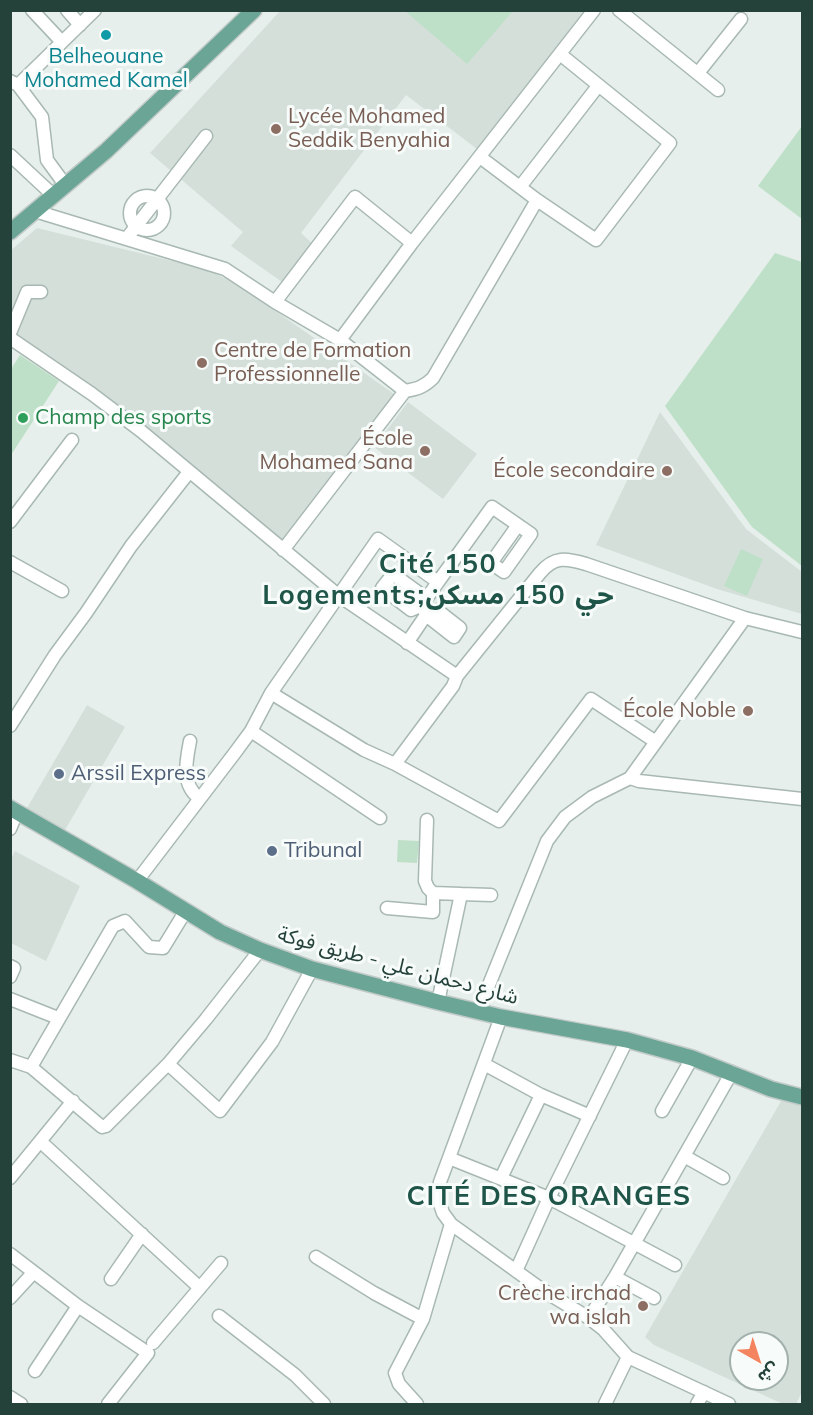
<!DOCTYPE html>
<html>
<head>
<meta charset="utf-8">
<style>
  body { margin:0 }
  #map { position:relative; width:813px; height:1415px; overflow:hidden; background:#e6efeb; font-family:Mulish,"Noto Sans Arabic",sans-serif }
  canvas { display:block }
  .frame { position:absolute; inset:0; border:12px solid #24423a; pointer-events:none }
  .north { position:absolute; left:729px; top:1331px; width:60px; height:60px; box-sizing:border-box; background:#f7fbf9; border:2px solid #a3b1ad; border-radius:50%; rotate:141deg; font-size:16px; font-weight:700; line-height:24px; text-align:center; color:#24423a }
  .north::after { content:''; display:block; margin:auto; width:21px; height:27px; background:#f4845f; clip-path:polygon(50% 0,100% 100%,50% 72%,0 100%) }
</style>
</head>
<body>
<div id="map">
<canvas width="813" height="1415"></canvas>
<div class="frame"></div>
<div class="north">ش</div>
</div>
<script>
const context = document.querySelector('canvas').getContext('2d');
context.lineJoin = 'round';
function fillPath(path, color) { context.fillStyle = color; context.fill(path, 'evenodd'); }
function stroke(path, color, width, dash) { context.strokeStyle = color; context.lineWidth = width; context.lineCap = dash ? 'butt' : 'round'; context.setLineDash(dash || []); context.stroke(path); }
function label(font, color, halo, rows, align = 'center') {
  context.font = font + ' Mulish,"Noto Sans Arabic",sans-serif'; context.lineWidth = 6; context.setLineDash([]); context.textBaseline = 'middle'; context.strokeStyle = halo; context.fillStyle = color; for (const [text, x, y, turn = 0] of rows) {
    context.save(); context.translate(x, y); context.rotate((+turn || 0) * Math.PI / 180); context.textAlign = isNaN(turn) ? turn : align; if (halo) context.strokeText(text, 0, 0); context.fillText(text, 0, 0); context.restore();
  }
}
fillPath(new Path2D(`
  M 280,11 L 587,11 L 481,152 L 406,95 L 301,233 L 313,244 L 282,282 L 231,246 L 243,232 L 150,153 Z
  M 37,228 L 205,269 L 237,284 L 397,396 L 281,543 L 11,330 L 10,251 Z
  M 408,402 L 477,454 L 443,499 L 374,447 Z
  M 660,412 L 746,529 L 802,572 L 802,614 L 717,589 L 596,545 Z
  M 87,705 L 125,727 L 65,830 L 27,808 Z
  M 15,851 L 80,886 L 46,961 L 11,943 L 10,861 Z
  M 784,1096 L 802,1102 L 802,1392 L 796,1404 L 783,1404 L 654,1345 L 645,1337 ZM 741,1343 L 777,1343 L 777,1379 L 741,1379 Z`), '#d4dfda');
fillPath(new Path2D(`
  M 405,11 L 513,11 L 467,64 Z
  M 802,126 L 802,219 L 758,186 Z
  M 775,253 L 802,262 L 802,566 L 752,527 L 665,406 Z
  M 20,355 L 59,381 L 11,455 L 11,369 Z
  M 741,549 L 763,559 L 747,596 L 724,586 Z
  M 398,840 L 419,841 L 417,863 L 397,862 Z`), '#bfe0c8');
const minor = new Path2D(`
  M 32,10 L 62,42
  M 67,10 L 80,25
  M 619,10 L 718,90
  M 698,73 L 741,19
  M 10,81 L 18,85 L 42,117 L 47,160 L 66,186
  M 18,85 L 95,10
  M 10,155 L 54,196
  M 520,187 L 598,86
  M130 213a17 17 0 1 1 34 0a17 17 0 1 1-34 0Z
  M 537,200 L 596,240 L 670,143 L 560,54
  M 35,211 L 225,269 L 275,302 L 340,340 L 405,391
  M 127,238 L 206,136
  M 275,302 L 355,197 L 412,243
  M 10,333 L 27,292 L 41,292
  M 10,338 L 92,394 L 141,431 L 338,595 L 457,676
  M 340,340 L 412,243 L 594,10
  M 10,522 L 72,440
  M 283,550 L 405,391 C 417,389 424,387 433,378 L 537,200 L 480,157
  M 10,562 L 62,591
  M 422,605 L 411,610 L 382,588 L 393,574 L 426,598
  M 437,610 L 460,628 L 454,637 L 426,615 Z
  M 407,643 L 426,615 L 422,605 L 438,582
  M 271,693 L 364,750 L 395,764 L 453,686 L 457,676 L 540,573 C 554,556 566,558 586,564 L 745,618 L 802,632
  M 10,726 L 55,655 L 86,613 L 131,546 L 189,472
  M 251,731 L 380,818
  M 190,741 C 186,762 181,784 199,798
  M 395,764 L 499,821 L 591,699 L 656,742
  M 630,778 L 745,618
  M 427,820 L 425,881 L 428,888 L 433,893
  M 10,829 L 17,812
  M 137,881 L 234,754 L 251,731 L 271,693 L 378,539 L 438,582 L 492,507 L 531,534 L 504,572 L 491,563 L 518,525
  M 461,894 L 491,895
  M 387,908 L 433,912 L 433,893 L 461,894 L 438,1002
  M 10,966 L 14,968 L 10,977
  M 10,999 L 58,1018
  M 478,1012 L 547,841 L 565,817 L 592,797 L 630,778 L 639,781 L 802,799
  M 501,1017 L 440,1182 L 438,1198 L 443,1213 L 451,1224 L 544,1291 L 589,1318 L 603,1329 L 628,1357
  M 10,1060 L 31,1067 L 102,1127 L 106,1126 L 168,1064 L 206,1019 L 260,950
  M 168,1064 L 220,1111 L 272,1042 L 312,969
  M 484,1064 L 541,1095 L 590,1116
  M 31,1067 L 113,926 L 125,921 L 149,947 L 163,948 L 185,912
  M 662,1111 L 692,1058
  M 41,1142 L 200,1288
  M 684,1156 L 723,1178
  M 449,1158 L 549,1198 L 675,1265
  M 10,1178 L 73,1101
  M 501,1178 L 541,1095
  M 10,1254 L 78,1306 L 148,1353 L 108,1404
  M 316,1257 L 374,1293 L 423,1319
  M 516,1271 L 549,1198 L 627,1040
  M 615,1277 L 654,1298
  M 111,1279 L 142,1234
  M 10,1298 L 33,1273
  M 219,1316 L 295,1375 L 324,1404
  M 589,1318 L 615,1277 L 732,1072
  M 153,1343 L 221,1263
  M 35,1371 L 78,1306
  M 10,1397 L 21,1404
  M 417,1404 L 399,1384 L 395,1373 L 423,1319 L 451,1224
  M 605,1404 L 628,1357 L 729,1404
  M 697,1404 L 704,1392`);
const major = new Path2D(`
  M 10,232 L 106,151 L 254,10
  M 10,808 L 137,881 L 220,932 L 260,950 L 312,969 L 438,1002 L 501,1017 L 627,1040 L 692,1058 L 771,1089 L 802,1097`);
stroke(minor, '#a8b8b2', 15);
stroke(major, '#c2cac8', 18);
stroke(minor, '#fff', 12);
stroke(major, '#6aa596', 15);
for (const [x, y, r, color] of [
  [106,35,6,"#0f9aa8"],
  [276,129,6,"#8d6e63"],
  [202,363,6,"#8d6e63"],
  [23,418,6,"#2e9e5b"],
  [425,451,6,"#8d6e63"],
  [667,471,6,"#8d6e63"],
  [748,711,6,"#8d6e63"],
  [59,774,6,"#5c6f8a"],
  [272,851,6,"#5c6f8a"],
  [643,1306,6,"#8d6e63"]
]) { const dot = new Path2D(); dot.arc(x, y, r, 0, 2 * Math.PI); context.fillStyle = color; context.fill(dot); stroke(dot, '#f7fbf9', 2); }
label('21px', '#0d838f', '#f7fbf9', [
  ["Belheouane",106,57],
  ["Mohamed Kamel",106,81]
]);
label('21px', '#785e54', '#f7fbf9', [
  ["Lycée Mohamed",288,117,"left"],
  ["Seddik Benyahia",288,141,"left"],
  ["Centre de Formation",214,351,"left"],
  ["Professionnelle",214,375,"left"],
  ["École",413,439],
  ["Mohamed Sana",413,463],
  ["École secondaire",655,471],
  ["École Noble",736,711],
  ["Crèche irchad",631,1294],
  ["wa islah",631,1318]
], 'right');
label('21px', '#27864d', '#f7fbf9', [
  ["Champ des sports",35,418]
], 'left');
label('21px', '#4e5e75', '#f7fbf9', [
  ["Arssil Express",71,774],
  ["Tribunal",284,851]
], 'left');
label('21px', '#24423a', '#f7fbf9', [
  ["شارع دحمان علي - طريق فوكة",398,966,15]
]);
context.letterSpacing = '1.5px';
label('bold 27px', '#1f5548', '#f7fbf9', [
  ["Cité 150",438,565],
  ["Logements;حي 150 مسكن",438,596],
  ["CITÉ DES ORANGES",549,1197]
]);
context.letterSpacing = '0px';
</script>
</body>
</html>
